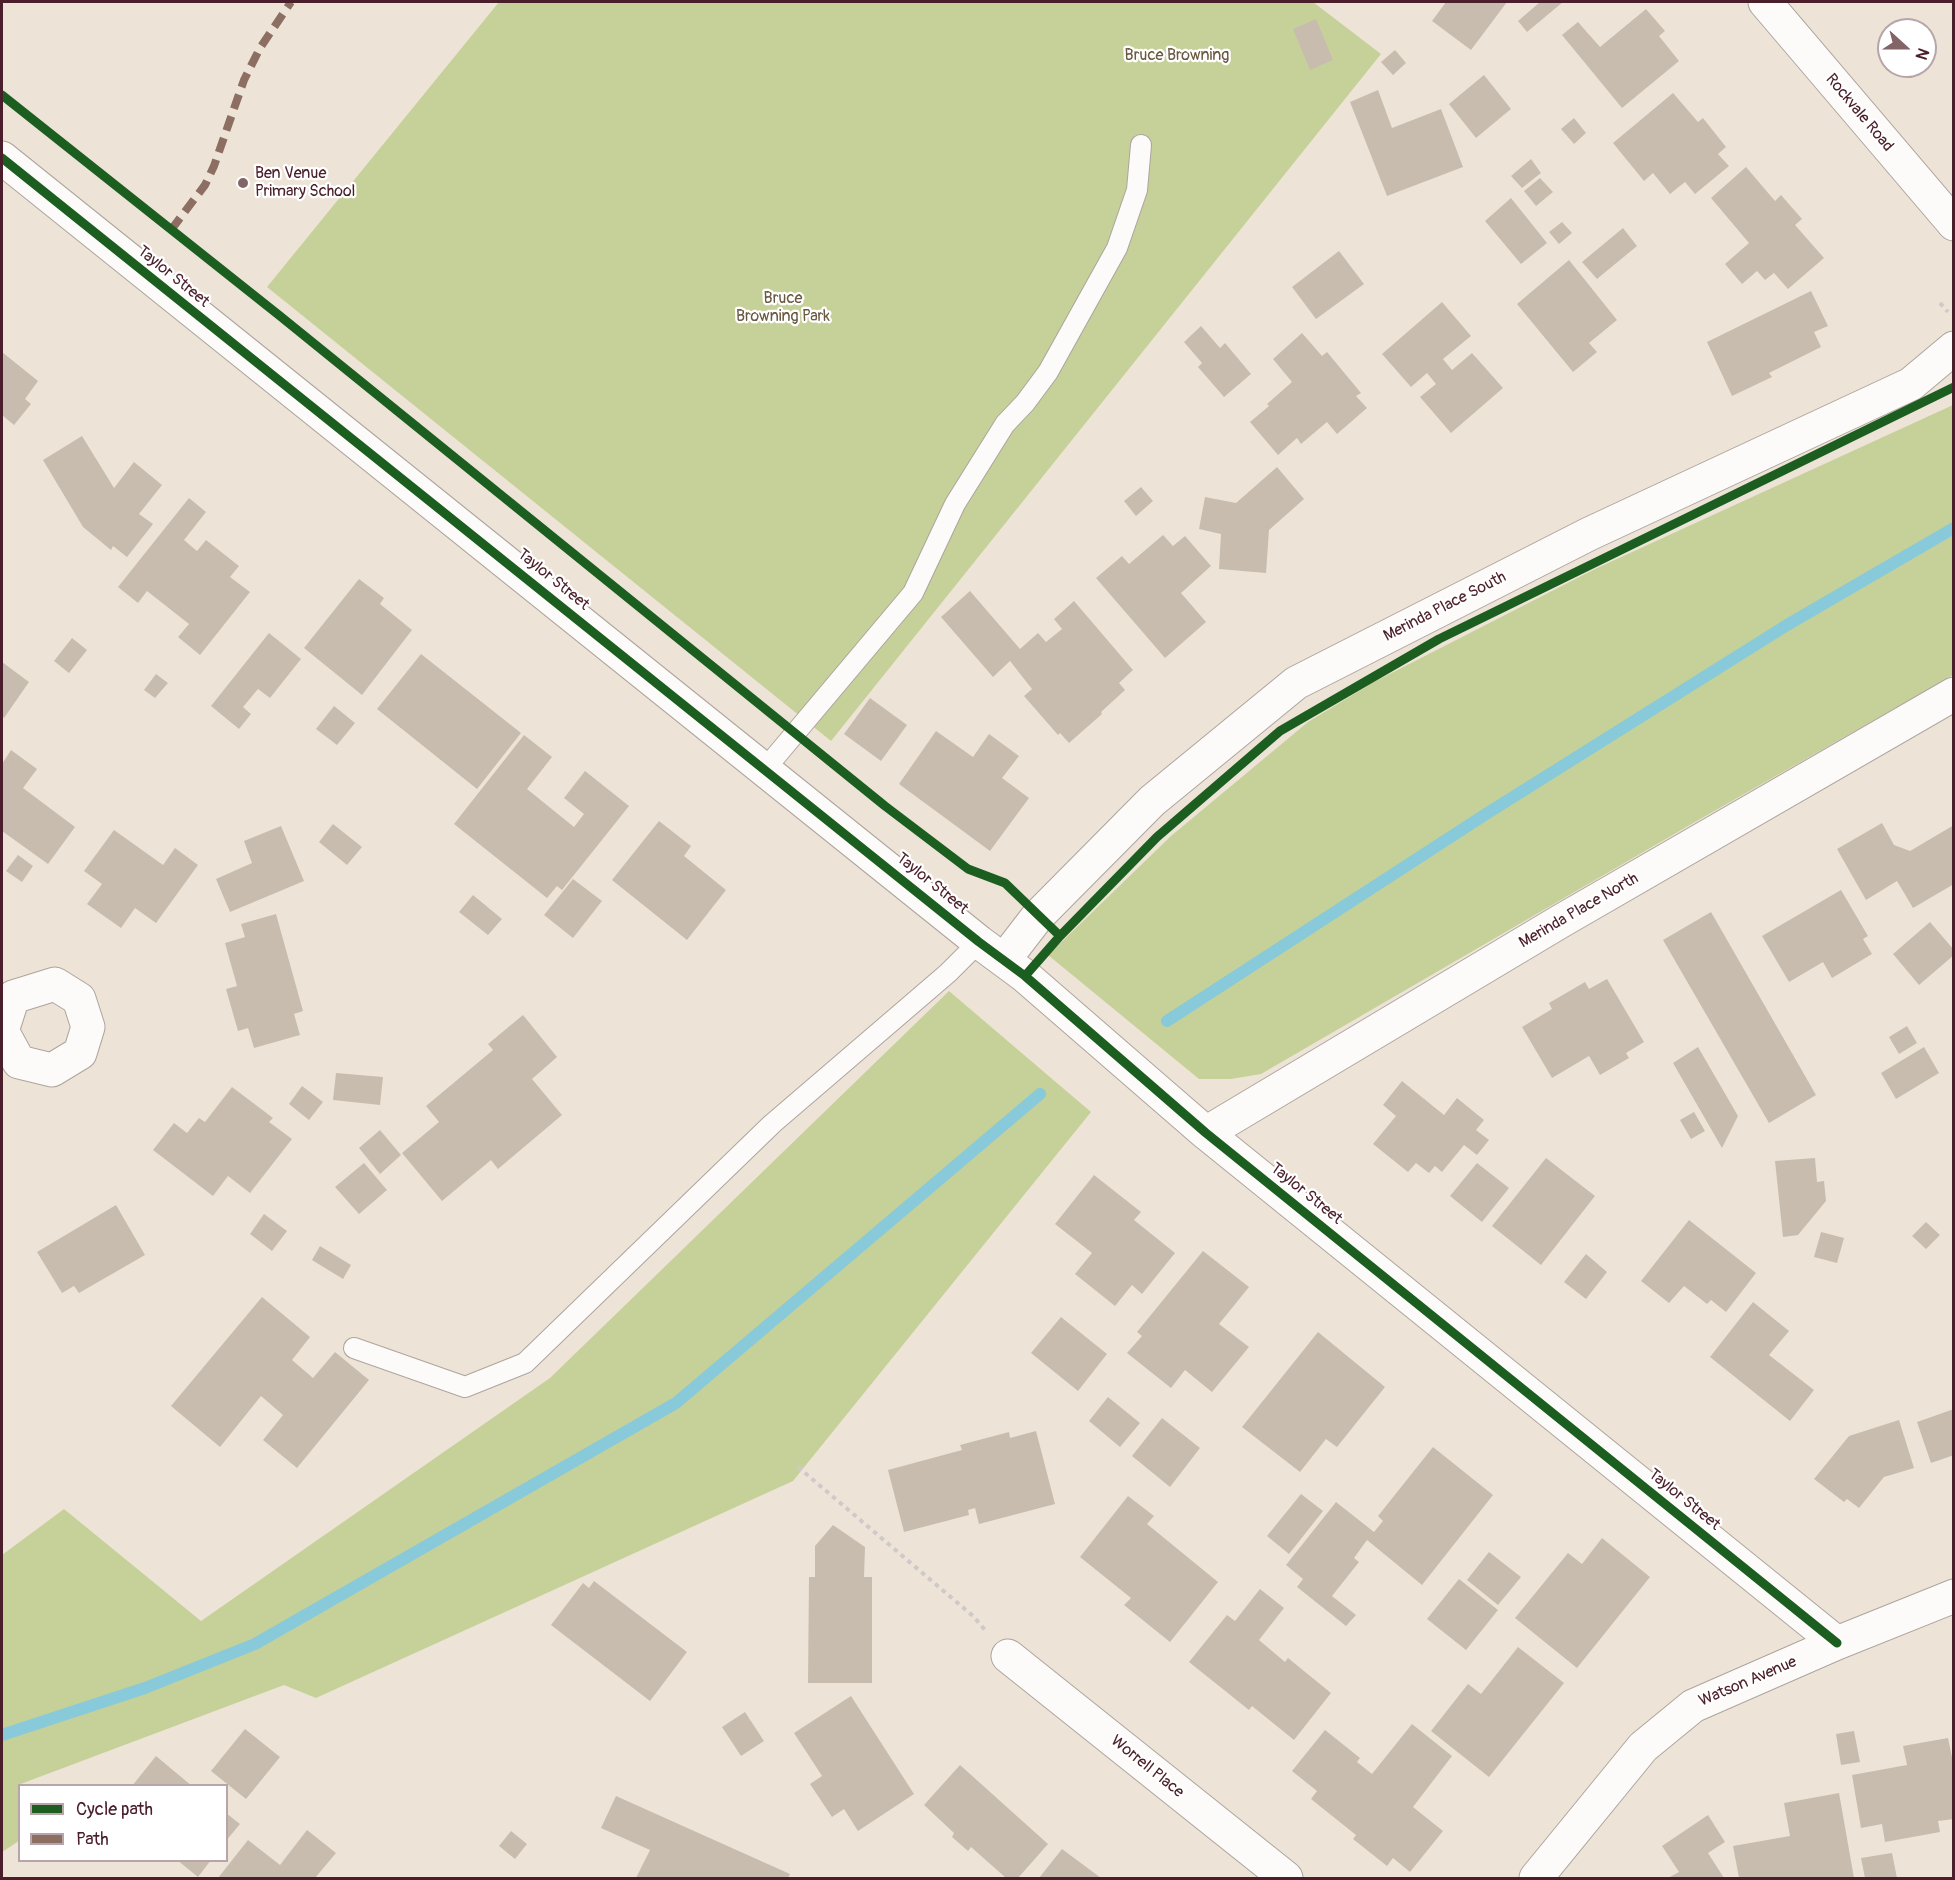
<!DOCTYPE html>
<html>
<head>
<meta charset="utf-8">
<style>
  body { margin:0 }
  #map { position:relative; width:1955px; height:1880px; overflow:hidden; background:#ede4d7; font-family:Pangolin,sans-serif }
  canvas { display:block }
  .frame { position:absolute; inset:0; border:3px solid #4a1f2b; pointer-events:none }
  .legend { position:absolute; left:18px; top:1784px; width:210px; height:78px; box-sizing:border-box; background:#fff; border:2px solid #b7a5aa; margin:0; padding:8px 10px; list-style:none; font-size:18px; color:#4a1f2b }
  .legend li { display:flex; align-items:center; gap:12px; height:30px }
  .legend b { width:30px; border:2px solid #b7a5aa }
  .north { position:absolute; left:1877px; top:18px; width:60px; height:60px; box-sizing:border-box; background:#fff; border:2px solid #b7a5aa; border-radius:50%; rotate:111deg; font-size:16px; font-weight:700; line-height:24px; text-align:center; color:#4a1f2b }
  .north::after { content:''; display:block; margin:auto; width:21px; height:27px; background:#836467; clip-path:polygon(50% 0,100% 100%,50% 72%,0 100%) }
</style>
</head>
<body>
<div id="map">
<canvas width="1955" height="1880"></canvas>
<div class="frame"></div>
<ul class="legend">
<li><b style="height:8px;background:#1b5e20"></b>Cycle path</li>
<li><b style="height:8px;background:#8d6e63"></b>Path</li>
</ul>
<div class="north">N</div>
</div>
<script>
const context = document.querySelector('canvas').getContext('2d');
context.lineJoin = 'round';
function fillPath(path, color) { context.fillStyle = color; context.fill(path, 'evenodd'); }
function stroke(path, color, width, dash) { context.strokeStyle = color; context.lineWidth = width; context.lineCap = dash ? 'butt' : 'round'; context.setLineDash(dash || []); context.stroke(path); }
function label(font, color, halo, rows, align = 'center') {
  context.font = font + ' Pangolin,sans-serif'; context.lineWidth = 4.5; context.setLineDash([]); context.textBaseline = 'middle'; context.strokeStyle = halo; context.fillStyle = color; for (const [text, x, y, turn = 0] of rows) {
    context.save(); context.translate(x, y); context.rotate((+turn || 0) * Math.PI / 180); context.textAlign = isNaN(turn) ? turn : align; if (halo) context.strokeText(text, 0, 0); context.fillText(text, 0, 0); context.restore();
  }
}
fillPath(new Path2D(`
  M 499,2 L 1313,2 L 1381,54 L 831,741 L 267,287 Z
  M 1953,405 L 1953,675 L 1695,822 L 1261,1074 L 1231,1079 L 1199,1079 L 1048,955 L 1171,836 L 1308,722 L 1374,682 L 1595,569 Z
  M 949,991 L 1091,1112 L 793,1481 L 316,1698 L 284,1685 L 18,1785 L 19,1841 L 2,1852 L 2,1555 L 64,1509 L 201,1621 L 550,1378 Z`), '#c6d199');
stroke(new Path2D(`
  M 1167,1021 L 1486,814 L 1787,625 L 1954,528
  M 2,1735 L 145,1688 L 255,1644 L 676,1403 L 1040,1094`), '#88c9da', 12);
fillPath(new Path2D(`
  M 1446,2 L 1507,2 L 1471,50 L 1432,21 Z
  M 1540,2 L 1563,2 L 1527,32 L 1518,21 Z
  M 1646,9 L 1665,31 L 1659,36 L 1679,61 L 1622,108 L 1562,35 L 1578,22 L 1600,47 Z
  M 1316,19 L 1333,60 L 1310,70 L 1293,29 Z
  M 1395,50 L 1406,63 L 1393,75 L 1381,62 Z
  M 1484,75 L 1511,109 L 1476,138 L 1449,104 Z
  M 1378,90 L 1392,128 L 1441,109 L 1463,167 L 1387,196 L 1350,102 Z
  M 1673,93 L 1698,122 L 1703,118 L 1726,147 L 1718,154 L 1729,166 L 1695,194 L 1685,182 L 1670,194 L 1653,173 L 1644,181 L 1613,143 Z
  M 1574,118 L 1586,133 L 1574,144 L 1561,129 Z
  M 1531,159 L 1541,173 L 1522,188 L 1511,176 Z
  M 1746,167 L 1775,201 L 1781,195 L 1802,219 L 1795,225 L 1824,258 L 1788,289 L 1774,273 L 1765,280 L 1757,271 L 1742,284 L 1725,264 L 1749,243 L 1711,198 Z
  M 1540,178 L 1553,192 L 1536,206 L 1524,191 Z
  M 1511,198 L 1547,243 L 1521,264 L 1485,221 Z
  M 1562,222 L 1572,233 L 1559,244 L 1549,232 Z
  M 1623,228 L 1637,246 L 1597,279 L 1582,262 Z
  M 1339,251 L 1364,284 L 1316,319 L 1292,287 Z
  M 1569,260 L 1617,320 L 1589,343 L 1597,352 L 1573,372 L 1517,304 Z
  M 1811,291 L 1828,326 L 1814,332 L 1821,347 L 1769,373 L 1772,377 L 1732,396 L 1707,342 Z
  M 1442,302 L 1471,336 L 1443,359 L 1452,370 L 1472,353 L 1503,388 L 1451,433 L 1420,397 L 1436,384 L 1427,373 L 1411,387 L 1382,354 Z
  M 1201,326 L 1220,348 L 1225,343 L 1251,374 L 1224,397 L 1198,367 L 1202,363 L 1184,342 Z
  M 1302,333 L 1322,356 L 1327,352 L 1361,393 L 1356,396 L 1367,408 L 1337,434 L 1327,422 L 1301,444 L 1297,438 L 1278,455 L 1250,422 L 1269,406 L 1267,404 L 1292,382 L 1273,359 Z
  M 2,352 L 38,381 L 25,399 L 31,404 L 14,425 L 2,415 Z
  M 82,436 L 114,488 L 134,462 L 162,485 L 139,514 L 153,524 L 127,557 L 113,546 L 111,550 L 83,527 L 43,460 Z
  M 1277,467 L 1304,499 L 1269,530 L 1266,573 L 1219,569 L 1221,534 L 1199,529 L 1205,497 L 1236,503 Z
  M 1141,487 L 1153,501 L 1136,516 L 1124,501 Z
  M 189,498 L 206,512 L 184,540 L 197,551 L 206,540 L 239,566 L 230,577 L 250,592 L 200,655 L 178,637 L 189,624 L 147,591 L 138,603 L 118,587 Z
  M 1163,535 L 1173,546 L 1185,536 L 1211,566 L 1181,593 L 1206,622 L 1165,658 L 1096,578 L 1122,556 L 1129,564 Z
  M 359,579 L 384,598 L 380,604 L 412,630 L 362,695 L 304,648 Z
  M 970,591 L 1020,649 L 1038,633 L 1046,642 L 1062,629 L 1054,619 L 1074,601 L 1133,670 L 1119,683 L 1125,690 L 1101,712 L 1102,714 L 1069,743 L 1060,733 L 1058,735 L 1024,696 L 1032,689 L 1010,661 L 993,677 L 941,617 Z
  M 269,633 L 301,659 L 270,698 L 258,689 L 243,707 L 251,714 L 239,729 L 211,706 Z
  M 72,638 L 87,650 L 69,673 L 54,661 Z
  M 421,654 L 521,733 L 477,789 L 377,709 Z
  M 2,662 L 29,682 L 4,718 L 2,716 Z
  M 156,674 L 168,683 L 155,698 L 144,690 Z
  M 870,698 L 907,725 L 881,761 L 844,734 Z
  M 334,706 L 355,723 L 337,745 L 316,729 Z
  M 936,731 L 973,757 L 989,734 L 1019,756 L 1002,778 L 1029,798 L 990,851 L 899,784 Z
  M 524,735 L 552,757 L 527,789 L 574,827 L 584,814 L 564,798 L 585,771 L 629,806 L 562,890 L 557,886 L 547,898 L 454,824 Z
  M 11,750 L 37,769 L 23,788 L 75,827 L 48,864 L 2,831 L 2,764 Z
  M 659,821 L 691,846 L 684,856 L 726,890 L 687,940 L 612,880 Z
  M 1882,823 L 1894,845 L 1910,851 L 1954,825 L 1954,884 L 1913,908 L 1897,881 L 1866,900 L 1837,849 Z
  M 333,824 L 362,847 L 347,865 L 319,842 Z
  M 281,826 L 304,881 L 230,912 L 216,879 L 252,863 L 244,841 Z
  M 114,830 L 163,865 L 175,848 L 198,865 L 156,923 L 135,908 L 121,928 L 87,904 L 102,884 L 84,871 Z
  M 18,855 L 33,866 L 22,882 L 6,871 Z
  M 573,879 L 602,901 L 573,938 L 544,915 Z
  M 1841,890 L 1868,936 L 1863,939 L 1872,954 L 1832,978 L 1823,962 L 1789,982 L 1762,936 Z
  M 473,895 L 502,919 L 488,935 L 459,912 Z
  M 1711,912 L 1816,1095 L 1769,1123 L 1663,940 Z
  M 276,914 L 303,1011 L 294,1014 L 300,1035 L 254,1048 L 248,1028 L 238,1031 L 226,989 L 237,986 L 225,943 L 245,937 L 241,924 Z
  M 1930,922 L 1954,950 L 1954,955 L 1919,985 L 1893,954 Z
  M 1607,979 L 1644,1042 L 1626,1053 L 1629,1058 L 1600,1075 L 1589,1056 L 1552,1078 L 1522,1027 L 1552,1009 L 1549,1003 L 1585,982 L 1589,989 Z
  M 523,1015 L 557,1057 L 532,1079 L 562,1115 L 498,1169 L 491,1160 L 442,1201 L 402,1153 L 439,1122 L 426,1106 L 493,1050 L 488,1044 Z
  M 1907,1026 L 1917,1043 L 1899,1054 L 1889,1037 Z
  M 1698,1047 L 1738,1116 L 1722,1148 L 1673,1063 Z
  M 1924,1047 L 1939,1073 L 1896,1099 L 1881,1073 Z
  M 336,1073 L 383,1077 L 380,1105 L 333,1100 Z
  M 1402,1081 L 1444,1115 L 1457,1098 L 1484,1120 L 1476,1130 L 1489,1140 L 1477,1155 L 1464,1145 L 1442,1172 L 1435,1166 L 1429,1173 L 1416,1163 L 1408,1172 L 1373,1144 L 1396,1116 L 1383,1105 Z
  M 302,1086 L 323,1102 L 309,1120 L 289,1104 Z
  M 232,1087 L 273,1118 L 269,1122 L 292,1139 L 250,1193 L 228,1176 L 213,1196 L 153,1150 L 174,1123 L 187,1133 L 199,1118 L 205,1122 Z
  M 1694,1112 L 1705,1131 L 1691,1139 L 1680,1120 Z
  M 380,1130 L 401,1155 L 380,1174 L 359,1148 Z
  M 1546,1158 L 1595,1196 L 1541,1265 L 1492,1226 Z
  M 1815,1158 L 1817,1182 L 1824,1181 L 1826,1201 L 1798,1235 L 1783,1237 L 1775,1161 Z
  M 364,1163 L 387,1190 L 359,1214 L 335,1187 Z
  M 1477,1163 L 1509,1188 L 1482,1222 L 1450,1196 Z
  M 1094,1175 L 1141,1212 L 1134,1220 L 1175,1253 L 1142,1294 L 1132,1285 L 1115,1306 L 1075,1274 L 1092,1253 L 1055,1224 Z
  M 116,1205 L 145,1255 L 79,1293 L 74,1286 L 62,1293 L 37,1252 Z
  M 264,1214 L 287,1231 L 272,1251 L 250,1234 Z
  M 1689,1220 L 1756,1273 L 1726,1312 L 1711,1300 L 1707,1304 L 1684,1286 L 1669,1303 L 1641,1281 Z
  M 1926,1222 L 1940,1235 L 1926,1249 L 1912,1236 Z
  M 1821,1232 L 1844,1238 L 1837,1263 L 1814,1257 Z
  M 320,1246 L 351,1265 L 343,1279 L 312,1260 Z
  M 1203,1251 L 1249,1287 L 1219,1324 L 1249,1347 L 1212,1392 L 1185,1370 L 1171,1388 L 1127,1353 L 1142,1336 L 1137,1332 Z
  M 1586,1254 L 1607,1272 L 1586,1299 L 1564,1282 Z
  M 262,1297 L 310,1337 L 292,1360 L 313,1378 L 335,1352 L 369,1380 L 297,1468 L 263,1440 L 283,1415 L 261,1396 L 220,1447 L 171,1406 Z
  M 1753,1302 L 1789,1331 L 1769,1355 L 1814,1390 L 1790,1421 L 1710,1357 Z
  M 1061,1317 L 1107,1354 L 1078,1391 L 1031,1353 Z
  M 1318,1332 L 1385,1387 L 1337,1447 L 1326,1439 L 1300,1472 L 1242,1427 Z
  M 1108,1397 L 1140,1423 L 1120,1447 L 1089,1421 Z
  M 1954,1409 L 1954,1455 L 1931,1463 L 1917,1422 Z
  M 1162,1418 L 1200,1448 L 1170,1487 L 1132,1456 Z
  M 1899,1420 L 1914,1468 L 1884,1477 L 1859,1508 L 1847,1499 L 1844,1502 L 1814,1479 L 1849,1436 Z
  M 1036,1431 L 1055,1504 L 979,1524 L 975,1508 L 968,1510 L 969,1515 L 904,1532 L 888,1470 L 962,1450 L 960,1445 L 1009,1432 L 1010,1438 Z
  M 1433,1447 L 1493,1495 L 1422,1585 L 1367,1540 L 1354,1558 L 1359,1562 L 1332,1596 L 1356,1615 L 1346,1626 L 1297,1587 L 1303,1579 L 1286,1565 L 1336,1502 L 1374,1532 L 1383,1521 L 1378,1516 Z
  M 1301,1494 L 1323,1511 L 1289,1554 L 1267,1536 Z
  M 1128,1496 L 1154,1516 L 1147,1524 L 1218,1582 L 1170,1642 L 1124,1605 L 1131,1598 L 1080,1557 Z
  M 833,1525 L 865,1547 L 864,1577 L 872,1577 L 872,1683 L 808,1683 L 809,1577 L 815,1577 L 815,1546 Z
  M 1602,1538 L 1650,1577 L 1577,1668 L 1515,1618 L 1568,1553 L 1582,1564 Z
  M 1489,1552 L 1521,1577 L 1498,1605 L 1467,1580 Z
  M 1459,1579 L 1498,1610 L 1466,1650 L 1427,1619 Z
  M 594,1581 L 687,1652 L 650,1701 L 551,1625 L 583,1583 L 589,1588 Z
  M 1260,1589 L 1284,1608 L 1259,1640 L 1285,1662 L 1288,1658 L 1331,1693 L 1294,1740 L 1252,1706 L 1249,1710 L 1189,1662 L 1227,1615 L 1235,1621 Z
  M 1518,1647 L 1564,1683 L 1489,1777 L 1431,1731 L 1468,1684 L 1481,1694 Z
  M 851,1696 L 914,1794 L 858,1831 L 844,1809 L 832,1817 L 810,1784 L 822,1776 L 794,1733 Z
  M 745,1712 L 764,1741 L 741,1756 L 722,1727 Z
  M 1412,1724 L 1452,1756 L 1413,1807 L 1443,1831 L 1410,1872 L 1393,1858 L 1387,1866 L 1353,1839 L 1356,1835 L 1311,1799 L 1317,1791 L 1292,1771 L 1325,1730 L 1360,1758 L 1357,1762 L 1372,1774 Z
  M 245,1729 L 280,1757 L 246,1799 L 211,1771 Z
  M 1854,1731 L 1860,1762 L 1841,1765 L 1836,1734 Z
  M 1948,1738 L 1954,1767 L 1954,1819 L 1938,1821 L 1940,1832 L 1885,1842 L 1882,1824 L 1861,1828 L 1852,1775 L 1907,1765 L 1903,1746 Z
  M 156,1756 L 192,1786 L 132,1786 Z
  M 960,1765 L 1048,1844 L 1018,1878 L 1006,1878 L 971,1847 L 968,1851 L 952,1837 L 954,1833 L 924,1805 Z
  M 1839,1793 L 1854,1878 L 1739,1878 L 1733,1846 L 1790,1836 L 1784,1803 Z
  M 616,1796 L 790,1874 L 788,1878 L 636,1878 L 650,1850 L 601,1828 Z
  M 226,1813 L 240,1824 L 226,1841 Z
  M 1708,1815 L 1725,1842 L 1708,1853 L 1724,1878 L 1668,1878 L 1679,1872 L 1662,1846 Z
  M 307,1830 L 336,1853 L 315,1878 L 218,1878 L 248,1840 L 280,1865 Z
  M 511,1831 L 527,1844 L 515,1859 L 499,1846 Z
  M 1062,1849 L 1101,1878 L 1039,1878 Z
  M 1892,1853 L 1897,1878 L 1865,1878 L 1861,1858 Z
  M 177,1860 L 211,1860 L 198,1877 Z`), '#c8bcaf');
const lane = new Path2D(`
  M 765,769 L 913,593 L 955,504 L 1005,424 L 1025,403 L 1048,372 L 1117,248 L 1137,190 L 1141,145
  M 354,1348 L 465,1387 L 525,1363 L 772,1124 L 948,973 L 979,942`);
const street = new Path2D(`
  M 2,158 L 979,942 L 1025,976 L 1206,1133 L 1837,1643
  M 1004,960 L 1038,916 L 1152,801 L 1296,683 L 1589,534 L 1911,384 L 1954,348
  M 55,984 L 79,999 L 88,1027 L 80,1053 L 52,1070 L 19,1062 L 2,1031 L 13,997 Z
  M 1206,1133 L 1561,921 L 1954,694
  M 1008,1656 L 1286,1878
  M 1536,1878 L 1643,1747 L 1693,1706 L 1837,1643 L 1954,1596`);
const secondary = new Path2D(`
  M 1765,2 L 1954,224`);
stroke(lane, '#aea49e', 22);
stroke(street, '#aea49e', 35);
stroke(secondary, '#aea49e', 35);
stroke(new Path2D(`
  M 1940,303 L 1948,312
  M 798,1467 L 973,1616 L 985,1630`), '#cfcac9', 4, [4.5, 4.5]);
stroke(lane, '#fcfbf9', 20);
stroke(street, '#fcfbf9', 33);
stroke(secondary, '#fcfbf9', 33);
stroke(new Path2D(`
  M 171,230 L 205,185 L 214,166 L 244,80 L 260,48 L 291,2`), '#8d6e63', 8, [15, 8]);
stroke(new Path2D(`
  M 2,95 L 280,316 L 885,806 L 968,869 L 1005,883 L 1060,936
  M 2,158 L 979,942 L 1025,976 L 1206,1133 L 1837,1643
  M 1025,976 L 1060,936 L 1157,837 L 1280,731 L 1439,639 L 1954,387`), '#1b5e20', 9);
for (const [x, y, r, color] of [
  [243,183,6,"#836467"]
]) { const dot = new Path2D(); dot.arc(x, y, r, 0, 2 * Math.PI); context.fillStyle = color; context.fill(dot); stroke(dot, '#fff', 2); }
label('16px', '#6a5840', '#fff', [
  ["Bruce Browning",1177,56],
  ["Bruce",783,299],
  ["Browning Park",783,317]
]);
label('16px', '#4a1f2b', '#fff', [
  ["Rockvale Road",1859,113,50],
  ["Taylor Street",173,277,39],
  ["Taylor Street",553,580,39],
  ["Merinda Place South",1445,607,-27],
  ["Taylor Street",932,884,39],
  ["Merinda Place North",1579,911,-30],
  ["Taylor Street",1306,1194,39],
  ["Taylor Street",1684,1500,39],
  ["Watson Avenue",1748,1682,-23],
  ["Worrell Place",1147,1767,39]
]);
label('16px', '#4a1f2b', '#fff', [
  ["Ben Venue",255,174],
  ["Primary School",255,192]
], 'left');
</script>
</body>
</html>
